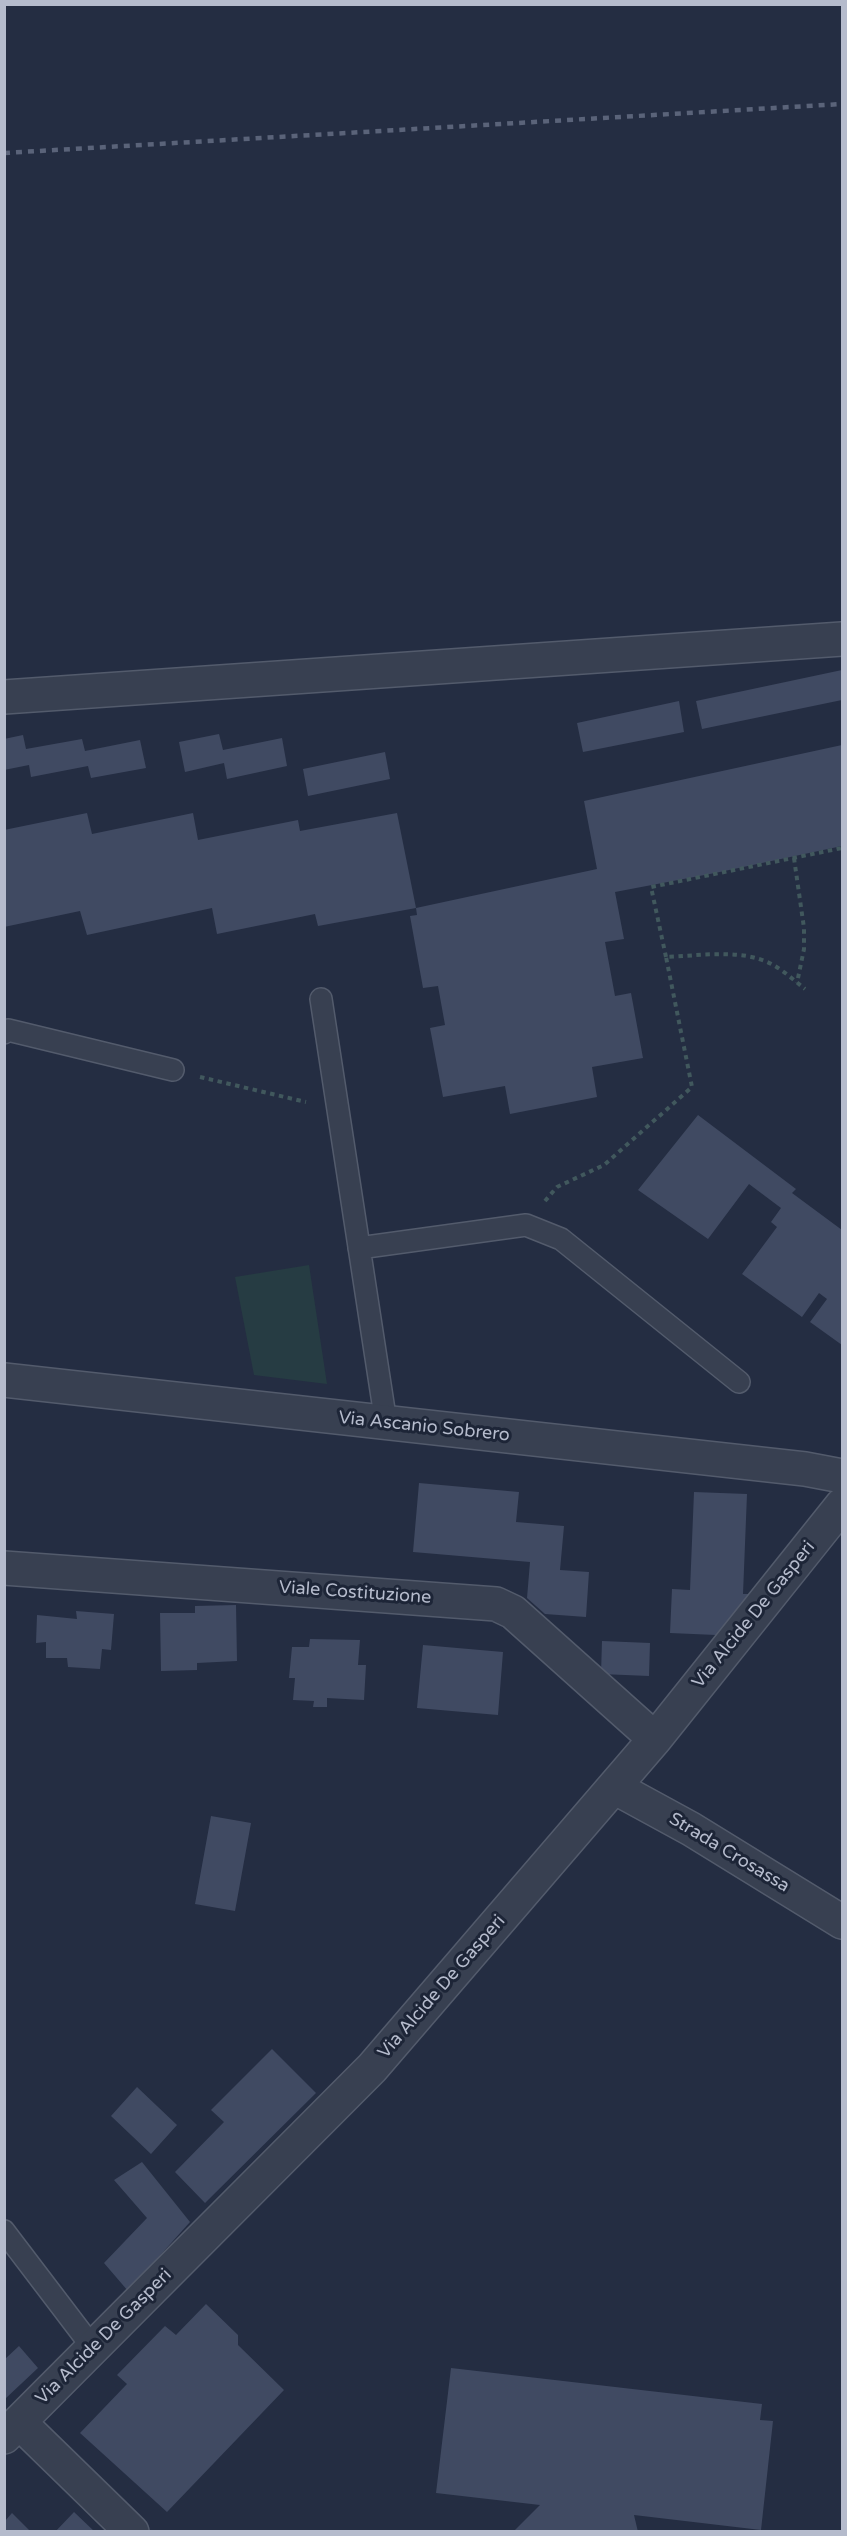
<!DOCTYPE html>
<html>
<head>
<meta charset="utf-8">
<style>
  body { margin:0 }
  #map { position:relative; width:847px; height:2536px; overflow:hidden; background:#242d42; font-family:"Varela Round",sans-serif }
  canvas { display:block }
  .frame { position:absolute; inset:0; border:6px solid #b5bbcc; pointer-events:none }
</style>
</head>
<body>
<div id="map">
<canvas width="847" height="2536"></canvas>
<div class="frame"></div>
</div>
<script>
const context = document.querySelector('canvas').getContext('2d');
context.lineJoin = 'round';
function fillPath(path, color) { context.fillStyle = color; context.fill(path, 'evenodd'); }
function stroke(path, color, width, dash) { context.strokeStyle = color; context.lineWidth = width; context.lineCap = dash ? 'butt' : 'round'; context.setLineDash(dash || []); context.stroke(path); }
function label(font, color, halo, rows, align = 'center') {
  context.font = font + ' "Varela Round",sans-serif'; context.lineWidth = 6; context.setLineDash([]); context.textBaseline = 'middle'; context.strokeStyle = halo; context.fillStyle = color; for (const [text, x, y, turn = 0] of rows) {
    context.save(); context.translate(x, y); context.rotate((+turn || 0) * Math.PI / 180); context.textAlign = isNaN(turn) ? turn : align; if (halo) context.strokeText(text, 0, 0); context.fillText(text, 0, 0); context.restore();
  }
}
fillPath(new Path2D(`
  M 309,1265 L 327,1384 L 254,1375 L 235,1277 Z`), '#263c43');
fillPath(new Path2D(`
  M 842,670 L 842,700 L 702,729 L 696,701 Z
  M 679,701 L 684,732 L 583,752 L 577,723 Z
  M 219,734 L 223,750 L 282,738 L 287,766 L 227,779 L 224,763 L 185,772 L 179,742 Z
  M 23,735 L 26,749 L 82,739 L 85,751 L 140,740 L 146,768 L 91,778 L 88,766 L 31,777 L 29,765 L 4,770 L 4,739 Z
  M 842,745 L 842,846 L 715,873 L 615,892 L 624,939 L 605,942 L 615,996 L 631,993 L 643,1058 L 592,1067 L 597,1097 L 510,1114 L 505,1086 L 443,1097 L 430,1028 L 445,1025 L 438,986 L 423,988 L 410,916 L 417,915 L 416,908 L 597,869 L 584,801 Z
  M 385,752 L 390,779 L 308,796 L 303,769 Z
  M 87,813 L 92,834 L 193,813 L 198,840 L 298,820 L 300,831 L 397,813 L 416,908 L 318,926 L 315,914 L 217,934 L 212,908 L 87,935 L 80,911 L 4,927 L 4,830 Z
  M 698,1115 L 796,1189 L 792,1193 L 842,1230 L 842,1345 L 810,1322 L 827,1299 L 819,1293 L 802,1317 L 742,1274 L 777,1227 L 771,1222 L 781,1208 L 749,1184 L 708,1239 L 638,1190 Z
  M 419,1483 L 519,1492 L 516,1522 L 564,1526 L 560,1570 L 589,1572 L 586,1617 L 545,1614 L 527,1598 L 530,1562 L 413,1552 Z
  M 694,1492 L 747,1494 L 743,1594 L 753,1594 L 716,1635 L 670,1633 L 672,1589 L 690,1590 Z
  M 236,1605 L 237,1661 L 197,1663 L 197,1670 L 161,1671 L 160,1613 L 195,1613 L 195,1606 Z
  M 76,1611 L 114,1614 L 111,1650 L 102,1649 L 100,1669 L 68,1667 L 67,1658 L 46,1658 L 46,1642 L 36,1643 L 37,1615 L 77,1619 Z
  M 310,1639 L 360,1640 L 358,1665 L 366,1665 L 364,1700 L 327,1698 L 327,1707 L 313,1707 L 314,1701 L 293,1700 L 295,1678 L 289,1678 L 292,1647 L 309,1647 Z
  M 602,1641 L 650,1643 L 649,1676 L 601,1674 Z
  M 423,1645 L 503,1652 L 498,1715 L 417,1708 Z
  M 211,1816 L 251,1823 L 235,1911 L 195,1904 Z
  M 272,2049 L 316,2093 L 205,2203 L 175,2172 L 224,2122 L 211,2110 Z
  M 137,2087 L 177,2125 L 151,2154 L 111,2116 Z
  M 142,2162 L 190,2222 L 128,2291 L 104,2263 L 147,2218 L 114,2180 Z
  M 206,2304 L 238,2335 L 238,2345 L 284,2390 L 167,2512 L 80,2433 L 127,2384 L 117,2375 L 165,2326 L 176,2335 Z
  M 19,2346 L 38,2368 L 5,2399 L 5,2359 Z
  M 451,2368 L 762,2404 L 760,2420 L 773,2421 L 761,2530 L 634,2515 L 638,2532 L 513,2532 L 540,2505 L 436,2493 Z
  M 74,2512 L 95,2532 L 55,2532 Z
  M 12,2513 L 31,2532 L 5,2532 L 5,2521 Z`), '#404a62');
const lane = new Path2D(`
  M 321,999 L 386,1423
  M 4,1033 L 8,1030 L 173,1070
  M 359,1248 L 526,1225 L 561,1239 L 739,1382
  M 4,2231 L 93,2348`);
const street = new Path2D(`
  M 4,697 L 842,639
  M 4,1380 L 805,1469 L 842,1476
  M 4,1568 L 496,1604 L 513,1612 L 655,1739
  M 614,1787 L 691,1829 L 842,1922
  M 19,2422 L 132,2532
  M 4,2437 L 372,2068 L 655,1739 L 842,1505`);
stroke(lane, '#535b6c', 24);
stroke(street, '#535b6c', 36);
stroke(new Path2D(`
  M 794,858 L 804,928 L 804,949 L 797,983
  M 666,957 L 651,887 L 842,848
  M 200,1077 L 306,1102
  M 545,1201 L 557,1187 L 604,1165 L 692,1087 L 666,957 C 694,956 732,950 759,959 C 777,964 791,978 805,989`), '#41585d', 4, [4.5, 4.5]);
stroke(lane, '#384051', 21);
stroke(street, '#384051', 33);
stroke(new Path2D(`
  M 4,153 L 842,104`), '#5a6379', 4.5, [6, 6]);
label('18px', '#b5bbcc', '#1d2537', [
  ["Via Ascanio Sobrero",424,1427,6],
  ["Viale Costituzione",355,1593,4],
  ["Via Alcide De Gasperi",754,1615,-51],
  ["Strada Crosassa",729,1853,31],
  ["Via Alcide De Gasperi",442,1987,-49],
  ["Via Alcide De Gasperi",104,2337,-45]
]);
</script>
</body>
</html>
